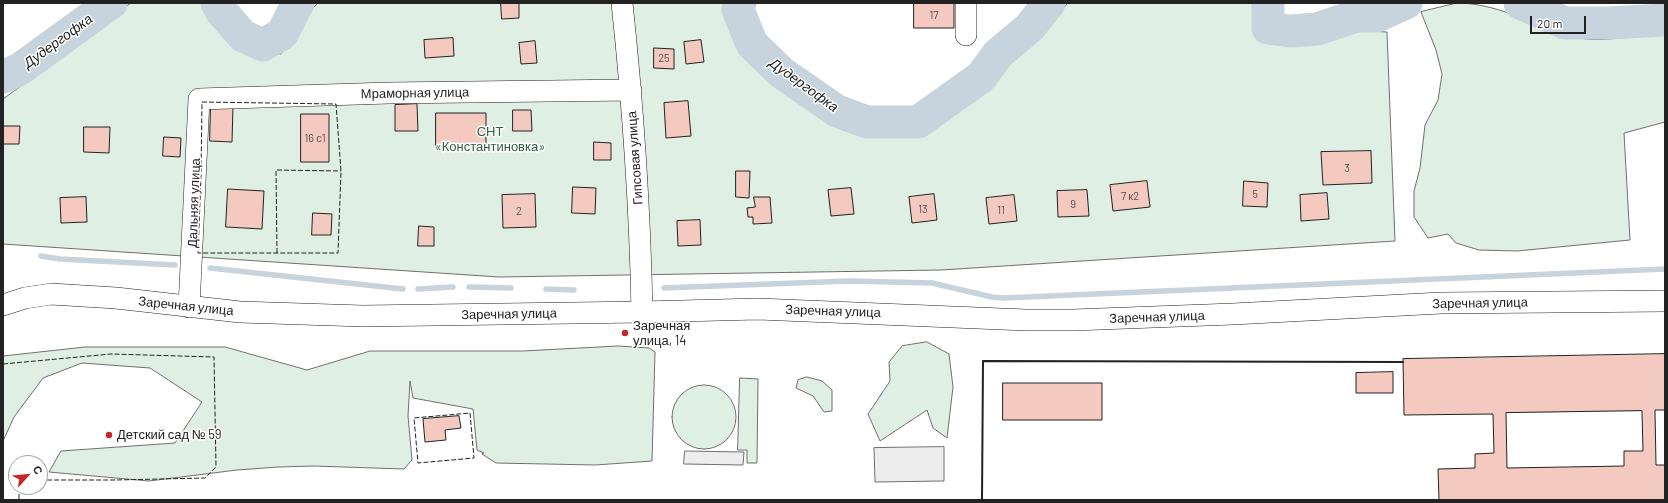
<!DOCTYPE html>
<html>
<head>
<meta charset="utf-8">
<style>
  body { margin:0 }
  #map { position:relative; width:1668px; height:503px; overflow:hidden; background:#fff; font-family:Barlow,sans-serif }
  canvas { display:block }
  .frame { position:absolute; inset:0; border:4px solid #222; pointer-events:none }
  .north { position:absolute; left:8px; top:455px; width:40px; height:40px; box-sizing:border-box; background:#fff; border:1px solid #a7a7a7; border-radius:50%; rotate:63deg; font-size:11px; font-weight:700; line-height:16px; text-align:center; color:#222 }
  .north::after { content:''; display:block; margin:auto; width:14px; height:18px; background:#c62828; clip-path:polygon(50% 0,100% 100%,50% 72%,0 100%) }
  .scale { position:absolute; left:1530px; top:16px; width:56px; height:18px; box-sizing:border-box; border:2px solid #222; border-top:0; padding-left:5px; font-size:12px; line-height:14px; white-space:nowrap; color:#222; -webkit-text-stroke:3px #fff; paint-order:stroke }
</style>
</head>
<body>
<div id="map">
<canvas width="1668" height="503"></canvas>
<div class="frame"></div>
<div class="north">С</div>
<div class="scale">20 m</div>
</div>
<script>
const context = document.querySelector('canvas').getContext('2d');
context.lineJoin = 'round';
function fillPath(path, color) { context.fillStyle = color; context.fill(path, 'evenodd'); }
function stroke(path, color, width, dash) { context.strokeStyle = color; context.lineWidth = width; context.lineCap = dash ? 'butt' : 'round'; context.setLineDash(dash || []); context.stroke(path); }
function label(font, color, halo, rows, align = 'center') {
  context.font = font + ' Barlow,sans-serif'; context.lineWidth = 3; context.setLineDash([]); context.textBaseline = 'middle'; context.strokeStyle = halo; context.fillStyle = color; for (const [text, x, y, turn = 0] of rows) {
    context.save(); context.translate(x, y); context.rotate((+turn || 0) * Math.PI / 180); context.textAlign = isNaN(turn) ? turn : align; if (halo) context.strokeText(text, 0, 0); context.fillText(text, 0, 0); context.restore();
  }
}
const green = new Path2D(`
  M 131,3 L 204,3 L 213,17 L 249,53 L 281,54 L 309,12 L 318,3 L 732,3 L 729,15 L 750,56 L 793,96 L 840,120 L 887,133 L 927,128 L 968,97 L 1023,51 L 1068,3 L 1258,3 L 1257,18 L 1269,42 L 1310,40 L 1348,30 L 1387,32 L 1395,241 L 941,270 L 499,277 L 3,244 L 3,99 L 98,30 Z
  M 1457,3 C 1496,3 1529,23 1565,33 C 1572,35 1579,38 1586,39 C 1612,41 1639,35 1665,32 L 1665,122 L 1624,133 L 1630,240 L 1517,251 L 1479,250 L 1456,243 L 1448,234 L 1428,238 L 1414,217 L 1414,191 L 1420,168 L 1425,125 L 1438,100 L 1442,74 L 1436,50 L 1421,12 Z
  M 927,342 L 949,354 L 953,387 L 947,438 L 933,428 L 927,410 L 880,441 L 868,414 L 890,381 L 889,362 L 902,346 Z
  M 619,346 L 649,348 L 655,352 L 652,461 L 595,465 L 496,463 L 482,454 L 484,453 L 477,450 L 473,409 L 413,398 L 410,381 L 408,416 L 412,460 L 404,469 L 314,466 L 278,467 L 237,470 L 149,481 L 49,472 L 61,451 L 175,443 L 202,402 L 150,368 L 82,363 L 43,378 L 14,417 L 3,441 L 3,356 L 85,347 L 225,347 L 307,370 L 370,351 L 522,351 Z
  M 807,377 L 822,381 L 832,390 L 832,411 L 824,412 L 813,396 L 796,388 L 798,380 Z
  M 740,378 L 758,379 L 757,463 L 747,463 L 747,450 L 738,450 Z
  M672 417a32 32 0 1 1 64 0a32 32 0 1 1-64 0Z`);
fillPath(green, '#e0efe3');
stroke(green, '#6f6f6f', 1);
const parking = new Path2D(`
  M 944,447 L 944,481 L 875,482 L 874,448 Z
  M 685,451 L 744,452 L 743,465 L 684,464 Z`);
fillPath(parking, '#ededed');
stroke(parking, '#6f6f6f', 1);
stroke(new Path2D(`
  M 41,256 L 60,259 L 175,265
  M 210,268 L 403,289
  M 469,287 L 511,288
  M 664,288 L 849,281 L 932,283 L 992,297 L 1004,298 L 1665,269
  M 418,289 L 453,287
  M 546,289 L 574,290`), '#c7d3dd', 5.5);
stroke(new Path2D(`
  M 217,3 L 222,12 L 243,36 L 263,45 L 282,34 L 298,3
  M 740,3 L 738,10 L 752,44 L 782,73 L 837,111 L 867,122 L 918,122 L 981,77 L 998,54 L 1030,27 L 1049,3
  M 1268,3 L 1268,28 L 1291,31 L 1317,29 L 1356,16 L 1377,16 L 1406,3
  M 1520,3 L 1565,23 L 1609,23 L 1665,20
  M 3,77 L 20,69 L 111,3`), '#c7d3dd', 33);
const building = new Path2D(`
  M 501,3 L 519,3 L 519,18 L 502,19 Z
  M 914,3 L 954,3 L 954,28 L 914,28 Z
  M 453,38 L 454,56 L 425,58 L 424,40 Z
  M 701,40 L 704,62 L 686,64 L 684,42 Z
  M 535,41 L 537,63 L 521,64 L 519,43 Z
  M 654,48 L 674,49 L 674,69 L 654,68 Z
  M 688,101 L 691,136 L 666,138 L 664,103 Z
  M 417,104 L 418,131 L 395,131 L 395,105 Z
  M 211,105 L 233,106 L 232,142 L 210,141 Z
  M 513,110 L 531,110 L 532,131 L 513,131 Z
  M 436,113 L 486,113 L 486,146 L 436,147 Z
  M 301,114 L 329,114 L 329,162 L 301,162 Z
  M 3,126 L 20,126 L 19,144 L 3,144 Z
  M 84,127 L 110,127 L 109,153 L 84,152 Z
  M 164,137 L 181,138 L 180,157 L 163,156 Z
  M 594,142 L 611,143 L 611,160 L 594,160 Z
  M 1371,151 L 1372,183 L 1323,185 L 1321,152 Z
  M 736,171 L 750,171 L 749,198 L 736,197 Z
  M 1147,181 L 1150,207 L 1113,211 L 1110,185 Z
  M 1244,181 L 1268,183 L 1267,207 L 1243,206 Z
  M 573,187 L 596,188 L 595,214 L 572,213 Z
  M 851,188 L 854,214 L 831,216 L 828,190 Z
  M 228,189 L 264,191 L 262,229 L 226,227 Z
  M 1087,190 L 1089,216 L 1058,217 L 1057,191 Z
  M 1327,193 L 1329,219 L 1301,221 L 1300,195 Z
  M 535,194 L 536,227 L 503,228 L 502,195 Z
  M 934,194 L 937,220 L 912,223 L 909,197 Z
  M 1014,195 L 1017,221 L 989,224 L 986,198 Z
  M 86,197 L 87,222 L 61,223 L 60,198 Z
  M 754,197 L 770,197 L 772,223 L 753,224 L 753,217 L 748,217 L 747,208 L 755,207 Z
  M 313,213 L 332,214 L 331,235 L 312,235 Z
  M 700,220 L 701,245 L 678,246 L 677,221 Z
  M 419,226 L 434,227 L 434,246 L 418,246 Z
  M 1665,354 L 1665,410 L 1655,410 L 1656,465 L 1665,465 L 1665,500 L 1439,500 L 1438,469 L 1475,468 L 1475,454 L 1494,453 L 1493,414 L 1404,415 L 1403,359 ZM 1642,411 L 1643,451 L 1624,451 L 1624,466 L 1507,468 L 1506,413 Z
  M 1393,372 L 1393,393 L 1356,393 L 1356,373 Z
  M 1003,383 L 1102,383 L 1102,420 L 1003,420 Z
  M 459,416 L 461,428 L 445,430 L 446,440 L 425,442 L 423,419 Z`);
fillPath(building, '#f3c9c0');
stroke(building, '#222', 1);
const minor = new Path2D(`
  M 622,3 C 633,106 640,209 642,312
  M 966,35 L 966,3
  M 3,305 L 25,298 L 51,294 L 116,298 L 240,312 L 363,316 L 642,312 L 758,309 L 1026,320 L 1073,320 L 1233,314 L 1441,303 L 1665,301
  M 189,307 L 199,99 L 389,93 L 631,90`);
stroke(minor, '#222', 22);
stroke(minor, '#fff', 21);
stroke(new Path2D(`
  M 202,102 L 336,104 L 341,171 L 338,253 L 198,253 L 201,175 Z
  M 277,253 L 276,170 L 341,171
  M 3,364 L 111,354 L 214,357 L 216,467 L 205,478 L 116,480 L 40,480
  M 470,413 L 474,458 L 418,463 L 414,418 Z
  M 19,487 L 19,500`), '#222', 1, [5, 2]);
stroke(new Path2D(`
  M 982,500 L 983,361 L 1403,362`), '#222', 2);
for (const [x, y, r, color] of [
  [625,333,4,"#c62828"],
  [109,435,4,"#c62828"]
]) { const dot = new Path2D(); dot.arc(x, y, r, 0, 2 * Math.PI); context.fillStyle = color; context.fill(dot); stroke(dot, '#fff', 1.5); }
label('11px', '#564c4a', null, [
  ["17",934,15],
  ["25",664,58],
  ["16 с1",315,138],
  ["3",1347,168],
  ["5",1255,194],
  ["7 к2",1130,196],
  ["9",1073,204],
  ["13",923,209],
  ["11",1001,210],
  ["2",519,211]
]);
label('13px', '#222', '#fff', [
  ["Мраморная улица",415,93,-1],
  ["Гипсовая улица",635,158,-94],
  ["Дальняя улица",194,203,-88],
  ["Заречная улица",1480,303,-1],
  ["Заречная улица",186,306,6],
  ["Заречная улица",833,311,2],
  ["Заречная улица",509,314,-1],
  ["Заречная улица",1157,317,-2]
]);
label('13px', '#2f5e38', '#fff', [
  ["СНТ",490,132],
  ["«Константиновка»",490,147]
]);
label('13px', '#222', '#fff', [
  ["Заречная",633,326],
  ["улица, 14",633,341],
  ["Детский сад № 59",117,435]
], 'left');
label('italic 14px', '#222', '#fff', [
  ["Дудергофка",58,41,-36],
  ["Дудергофка",804,85,36]
]);
</script>
</body>
</html>
